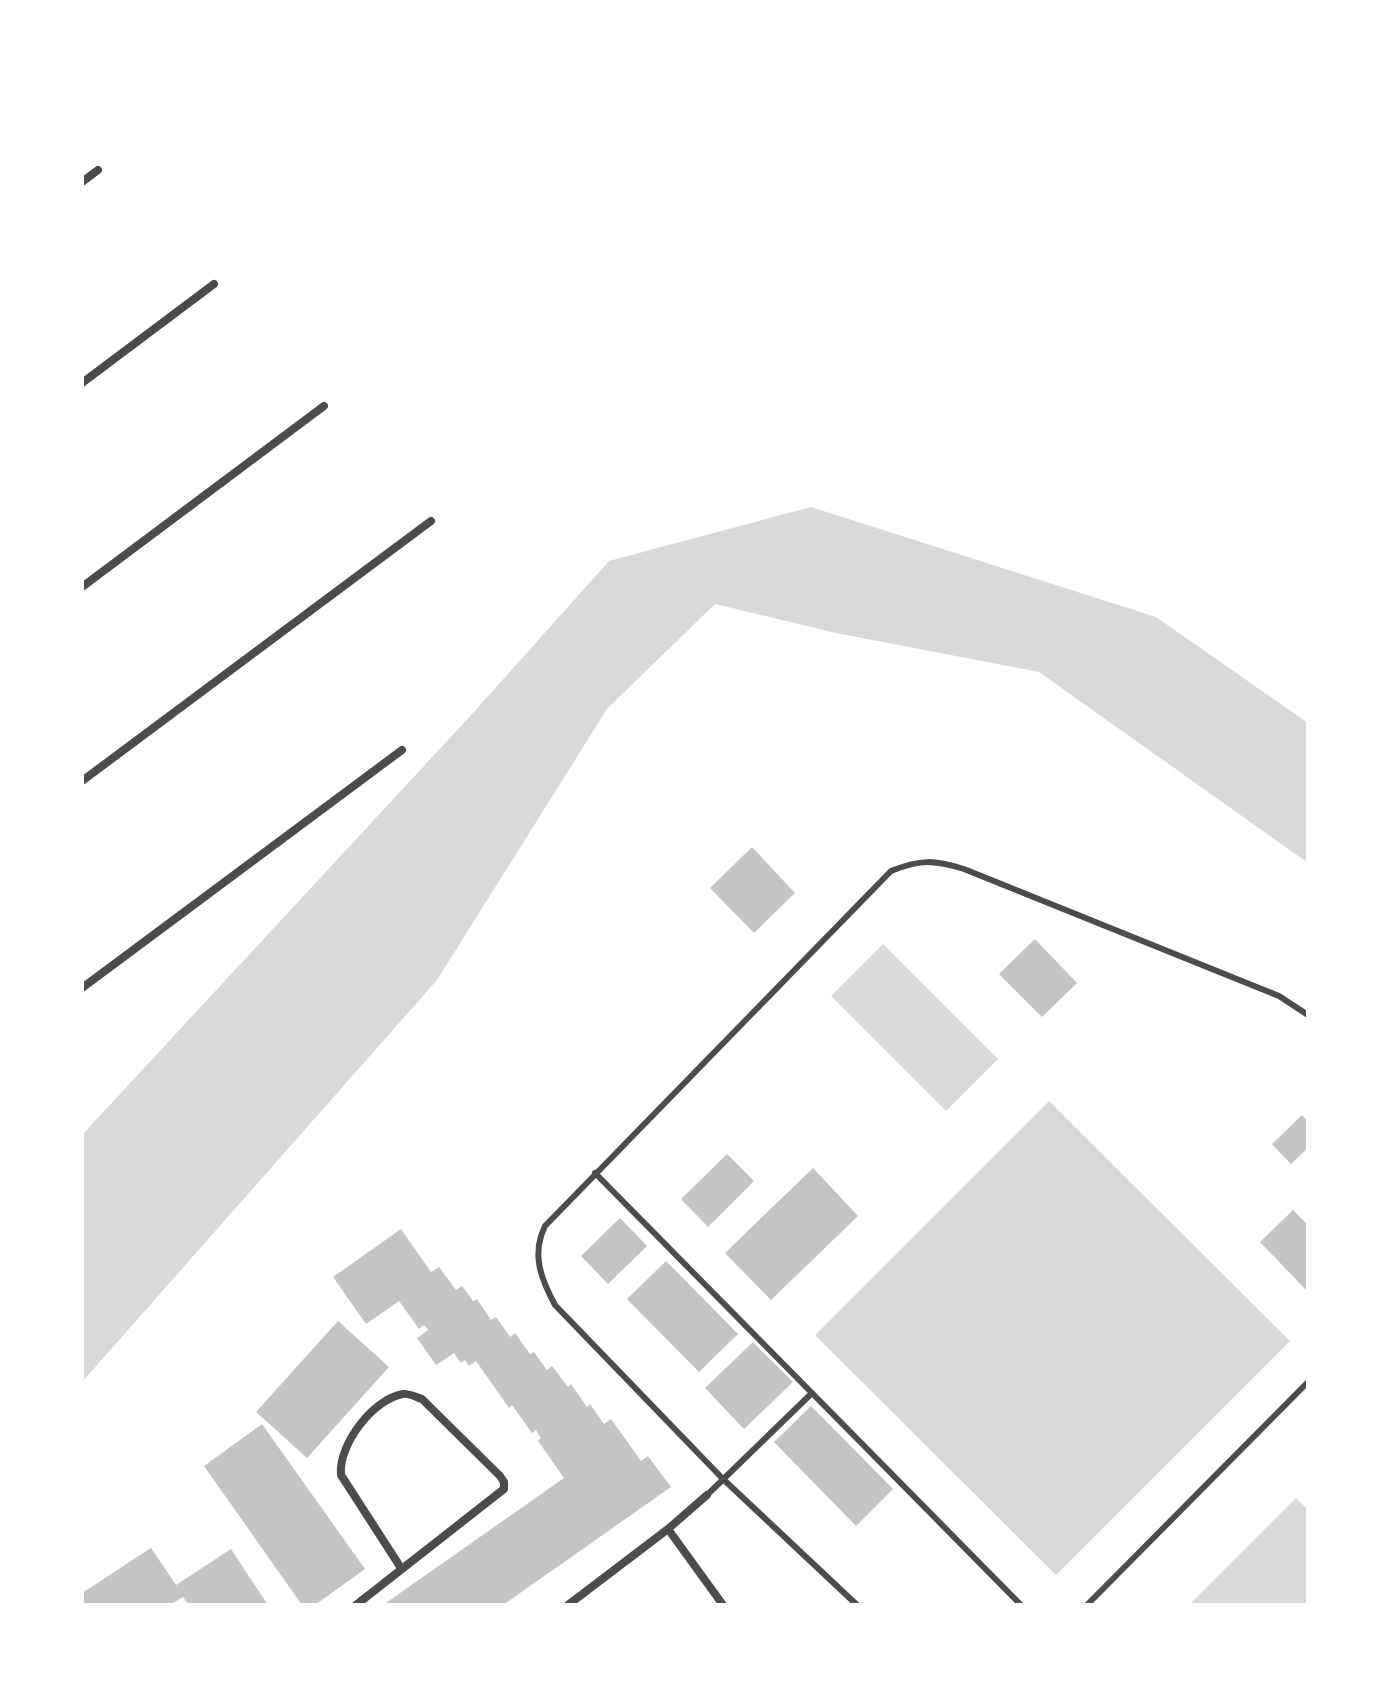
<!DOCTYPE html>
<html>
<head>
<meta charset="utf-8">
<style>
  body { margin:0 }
  #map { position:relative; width:1390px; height:1687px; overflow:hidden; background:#fff; font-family:Signika,sans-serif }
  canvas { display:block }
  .frame { position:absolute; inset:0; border:84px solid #fff; pointer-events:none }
</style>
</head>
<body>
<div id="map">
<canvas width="1390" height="1687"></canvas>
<div class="frame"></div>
</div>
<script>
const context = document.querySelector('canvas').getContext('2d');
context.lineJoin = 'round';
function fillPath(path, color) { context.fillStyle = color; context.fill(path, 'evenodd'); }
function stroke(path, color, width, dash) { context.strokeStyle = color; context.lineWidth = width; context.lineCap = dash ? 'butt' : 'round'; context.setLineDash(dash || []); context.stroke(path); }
fillPath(new Path2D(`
  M 811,507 L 1156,617 L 1308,723 L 1308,863 L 1039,672 L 836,633 L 715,604 L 607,709 L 437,980 L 82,1382 L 82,1135 L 473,713 L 609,561 Z
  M 883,944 L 998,1059 L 946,1111 L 831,996 Z
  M 1049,1101 L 1290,1341 L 1056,1575 L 815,1335 Z
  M 1296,1498 L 1308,1510 L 1308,1605 L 1189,1605 Z`), '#d9d9d9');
fillPath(new Path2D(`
  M 752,847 L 795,893 L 754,933 L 710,888 Z
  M 1035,939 L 1077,983 L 1042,1017 L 999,974 Z
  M 1302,1115 L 1308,1122 L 1308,1148 L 1291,1164 L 1272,1144 Z
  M 727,1154 L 754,1181 L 708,1227 L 681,1199 Z
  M 813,1168 L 858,1216 L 771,1300 L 725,1253 Z
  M 1293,1210 L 1308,1225 L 1308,1292 L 1260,1242 Z
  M 620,1218 L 647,1246 L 608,1284 L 581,1256 Z
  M 401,1229 L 431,1272 L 439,1267 L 456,1290 L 462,1286 L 473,1301 L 477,1299 L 491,1320 L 496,1317 L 510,1337 L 515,1333 L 530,1354 L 534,1352 L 547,1370 L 552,1366 L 568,1387 L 571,1384 L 587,1407 L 590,1404 L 604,1424 L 611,1419 L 641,1461 L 648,1456 L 671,1487 L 503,1605 L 383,1605 L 564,1478 L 538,1441 L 541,1438 L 536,1430 L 532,1433 L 512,1405 L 509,1408 L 476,1361 L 469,1366 L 465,1360 L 461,1363 L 454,1353 L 436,1365 L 417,1338 L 428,1330 L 424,1325 L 419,1329 L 399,1301 L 366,1324 L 333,1277 Z
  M 666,1261 L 738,1334 L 699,1372 L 627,1299 Z
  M 338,1321 L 389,1367 L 307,1458 L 256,1412 Z
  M 753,1342 L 793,1382 L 744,1429 L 705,1388 Z
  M 811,1406 L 893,1489 L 856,1526 L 774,1442 Z
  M 262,1424 L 365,1569 L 315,1605 L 302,1605 L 204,1466 Z
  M 151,1548 L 176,1585 L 231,1549 L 268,1605 L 189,1605 L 183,1597 L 170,1605 L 82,1605 L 82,1593 Z`), '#c4c4c4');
stroke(new Path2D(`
  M 595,1173 L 1021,1605
  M 707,1495 L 812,1393
  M 857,1605 L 723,1479 L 555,1305 C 541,1279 531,1254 545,1226 L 891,871 C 921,859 934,860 964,869 L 1279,996 L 1308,1015
  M 1087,1605 L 1308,1382`), '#4c4c4c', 6);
stroke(new Path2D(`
  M 82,182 L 98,170
  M 82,383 L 214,284
  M 82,587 L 324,406
  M 82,781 L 431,521
  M 82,988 L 402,750
  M 668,1529 L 723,1605
  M 356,1605 L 504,1489 L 504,1482 L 500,1476 L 422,1399 C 416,1397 409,1393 403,1394 C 373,1399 338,1445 341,1475 L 401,1568
  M 568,1605 L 668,1529 L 707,1495`), '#4c4c4c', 8);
</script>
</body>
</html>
